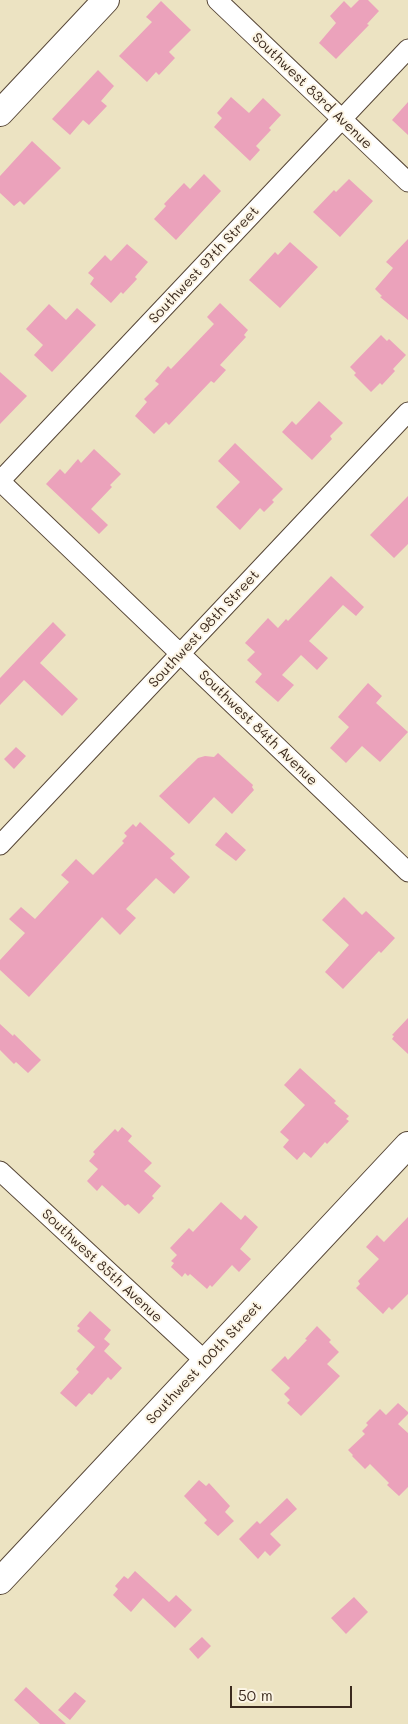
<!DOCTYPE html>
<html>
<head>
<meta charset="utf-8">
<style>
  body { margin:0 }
  #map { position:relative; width:408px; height:1724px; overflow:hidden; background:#ece3c2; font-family:Mali,sans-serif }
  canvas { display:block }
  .scale { position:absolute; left:230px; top:1686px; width:122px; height:22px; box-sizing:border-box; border:2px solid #3b2a1e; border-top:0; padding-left:6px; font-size:15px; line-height:18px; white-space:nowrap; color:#3b2a1e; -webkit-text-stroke:4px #fcf5e5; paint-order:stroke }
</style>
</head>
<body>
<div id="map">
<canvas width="408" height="1724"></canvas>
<div class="scale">50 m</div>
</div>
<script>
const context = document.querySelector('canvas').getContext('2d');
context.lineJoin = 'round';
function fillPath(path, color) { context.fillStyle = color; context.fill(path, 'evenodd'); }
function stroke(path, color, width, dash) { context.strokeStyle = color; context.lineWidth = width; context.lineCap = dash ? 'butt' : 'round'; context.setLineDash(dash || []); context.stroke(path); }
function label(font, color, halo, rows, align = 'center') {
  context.font = font + ' Mali,sans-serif'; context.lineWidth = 4; context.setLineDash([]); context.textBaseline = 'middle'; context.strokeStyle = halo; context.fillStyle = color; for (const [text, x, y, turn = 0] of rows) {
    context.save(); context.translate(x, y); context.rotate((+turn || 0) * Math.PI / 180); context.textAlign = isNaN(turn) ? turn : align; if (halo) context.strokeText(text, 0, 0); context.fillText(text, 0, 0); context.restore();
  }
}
fillPath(new Path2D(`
  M 359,0 L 368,0 L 379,11 L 367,24 L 369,25 L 336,59 L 319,43 L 336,23 L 330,16 L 344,1 L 351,8 Z
  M 161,1 L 191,30 L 169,52 L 175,58 L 159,75 L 156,72 L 147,82 L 119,56 L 152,22 L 146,17 Z
  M 98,70 L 114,86 L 101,101 L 107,106 L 89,125 L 83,120 L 70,135 L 52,119 Z
  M 231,97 L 249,113 L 263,98 L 281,115 L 269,128 L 271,130 L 256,146 L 260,150 L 250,161 L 214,127 L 222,118 L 217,113 Z
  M 408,102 L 408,135 L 392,120 Z
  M 32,141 L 61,168 L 24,205 L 20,201 L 14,206 L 0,193 L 0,176 Z
  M 204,174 L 221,191 L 176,240 L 154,219 L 166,206 L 164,204 L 184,183 L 190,189 Z
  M 349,179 L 373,201 L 340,237 L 313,212 L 334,190 L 336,192 Z
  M 408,239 L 408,320 L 380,297 L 382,296 L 375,289 L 393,268 L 386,262 Z
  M 290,242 L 318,267 L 280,308 L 249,280 L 275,252 L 278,255 Z
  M 127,244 L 148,262 L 135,277 L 137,279 L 123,294 L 121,292 L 111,303 L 90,284 L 94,278 L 88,273 L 105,255 L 111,261 Z
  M 220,303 L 248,330 L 244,335 L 246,337 L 220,365 L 226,370 L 214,383 L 211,381 L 169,425 L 166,422 L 154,434 L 135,416 L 147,402 L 144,399 L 159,384 L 155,381 L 168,366 L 171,369 L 214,324 L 207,317 Z
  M 49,304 L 66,320 L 77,308 L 96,325 L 52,372 L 34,355 L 43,345 L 26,329 Z
  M 381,335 L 387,341 L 389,339 L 406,355 L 393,369 L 395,371 L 382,385 L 380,383 L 371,392 L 354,375 L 356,373 L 350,367 Z
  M 0,372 L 27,396 L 0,424 Z
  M 319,401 L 343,423 L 330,436 L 332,439 L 312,460 L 282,432 L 292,421 L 296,425 Z
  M 235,443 L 283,489 L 272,500 L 274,502 L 264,512 L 260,508 L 240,530 L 216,507 L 240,482 L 218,461 Z
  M 94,449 L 121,474 L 110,485 L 112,487 L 91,509 L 108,525 L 99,534 L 46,484 L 60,469 L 65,474 L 78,459 L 81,463 Z
  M 408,496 L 408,544 L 394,558 L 370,535 Z
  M 331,576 L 364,607 L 356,616 L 343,605 L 309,641 L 328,658 L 317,670 L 301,655 L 282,675 L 294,685 L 278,702 L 255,682 L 262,674 L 247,660 L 255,652 L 245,643 L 268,618 L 278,628 L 286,619 L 288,621 Z
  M 53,622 L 66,635 L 40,663 L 78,699 L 62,716 L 24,680 L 0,705 L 0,678 Z
  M 368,683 L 382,696 L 376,703 L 408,732 L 380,762 L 362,746 L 346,763 L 330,748 L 349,727 L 338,717 Z
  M 16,747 L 26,756 L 14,769 L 4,759 Z
  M 218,753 L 253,785 L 252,787 L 254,790 L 232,814 L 214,797 L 189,824 L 159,796 L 198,758 L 205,756 L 214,757 Z
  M 140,822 L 175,854 L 170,858 L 190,877 L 174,894 L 156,878 L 126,909 L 136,918 L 120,935 L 102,917 L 29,997 L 0,970 L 0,960 L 25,933 L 9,919 L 21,907 L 35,919 L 69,882 L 61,875 L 76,859 L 93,875 L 124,843 L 122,841 L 127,836 L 124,833 L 133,824 L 136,827 Z
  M 226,832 L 246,850 L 236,861 L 215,845 Z
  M 344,897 L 362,915 L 366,911 L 395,938 L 381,953 L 379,951 L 343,989 L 325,972 L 349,945 L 322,920 Z
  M 408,1018 L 408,1054 L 392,1039 L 394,1036 L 392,1035 Z
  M 0,1024 L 13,1036 L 14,1034 L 41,1060 L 28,1073 L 16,1062 L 14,1064 L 0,1050 Z
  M 300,1068 L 336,1101 L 334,1103 L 349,1116 L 346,1119 L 349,1121 L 327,1144 L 325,1142 L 311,1158 L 304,1152 L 297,1160 L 283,1147 L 289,1140 L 280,1132 L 305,1105 L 284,1085 Z
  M 122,1127 L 132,1136 L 128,1141 L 152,1163 L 144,1171 L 161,1186 L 152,1196 L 154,1198 L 139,1214 L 128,1204 L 125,1206 L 102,1185 L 97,1191 L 87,1181 L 98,1169 L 89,1161 L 95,1154 L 93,1152 L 115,1129 L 118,1132 Z
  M 221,1202 L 241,1220 L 245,1215 L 258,1227 L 240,1249 L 251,1259 L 239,1272 L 232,1265 L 212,1287 L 210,1285 L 207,1289 L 190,1274 L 188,1276 L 185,1273 L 182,1277 L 171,1267 L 174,1263 L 171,1261 L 177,1255 L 170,1248 L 189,1228 L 193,1232 Z
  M 408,1217 L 408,1294 L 392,1310 L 389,1307 L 383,1314 L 356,1288 L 360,1284 L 358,1281 L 379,1259 L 366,1247 L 377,1235 L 384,1242 Z
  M 90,1311 L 111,1330 L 104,1339 L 110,1344 L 104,1351 L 122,1368 L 111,1380 L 108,1377 L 92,1395 L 89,1393 L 76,1407 L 60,1393 L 79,1372 L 76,1369 L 95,1347 L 77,1331 L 80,1328 L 77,1326 Z
  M 317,1326 L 331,1340 L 329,1342 L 339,1352 L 327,1364 L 340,1376 L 301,1416 L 287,1403 L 290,1400 L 284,1394 L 290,1388 L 271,1370 L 285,1356 L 288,1360 L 307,1340 L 305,1339 Z
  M 398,1403 L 408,1412 L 408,1414 L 398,1424 L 408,1433 L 408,1487 L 399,1496 L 387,1485 L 389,1483 L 370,1464 L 365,1469 L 352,1456 L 353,1455 L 348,1450 L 365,1434 L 362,1431 L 368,1425 L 366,1423 L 380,1409 L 386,1415 Z
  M 199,1480 L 206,1486 L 209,1483 L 230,1506 L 225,1512 L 234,1521 L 218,1536 L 204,1523 L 207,1520 L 184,1496 Z
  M 287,1498 L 297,1509 L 270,1534 L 281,1545 L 270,1556 L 265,1551 L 258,1559 L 239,1539 L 257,1521 L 260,1524 Z
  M 135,1571 L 169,1602 L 176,1595 L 192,1610 L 175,1628 L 143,1598 L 131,1612 L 113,1595 L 118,1589 L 115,1586 L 124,1576 L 128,1579 Z
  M 354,1597 L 368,1612 L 346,1634 L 331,1618 Z
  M 202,1637 L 211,1646 L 198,1659 L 189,1649 Z
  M 26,1687 L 66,1724 L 40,1724 L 14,1700 Z
  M 75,1692 L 86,1701 L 70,1720 L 58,1710 Z`), '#eba2bb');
const street = new Path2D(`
  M 217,0 L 408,182
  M 0,481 L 408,49
  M 0,481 L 408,872
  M 0,845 L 408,412
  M 0,1171 L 205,1361`);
const secondary = new Path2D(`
  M 0,113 L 106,0
  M 0,1581 L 408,1145`);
stroke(street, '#564637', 21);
stroke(secondary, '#564637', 28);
stroke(street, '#fff', 19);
stroke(secondary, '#fff', 26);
label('14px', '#3b2a1e', '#fcf5e5', [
  ["Southwest 83rd Avenue",312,91,44],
  ["Southwest 97th Street",204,265,-47],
  ["Southwest 98th Street",204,629,-47],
  ["Southwest 84th Avenue",258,728,44],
  ["Southwest 85th Avenue",102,1266,43],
  ["Southwest 100th Street",204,1363,-47]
]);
</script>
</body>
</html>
